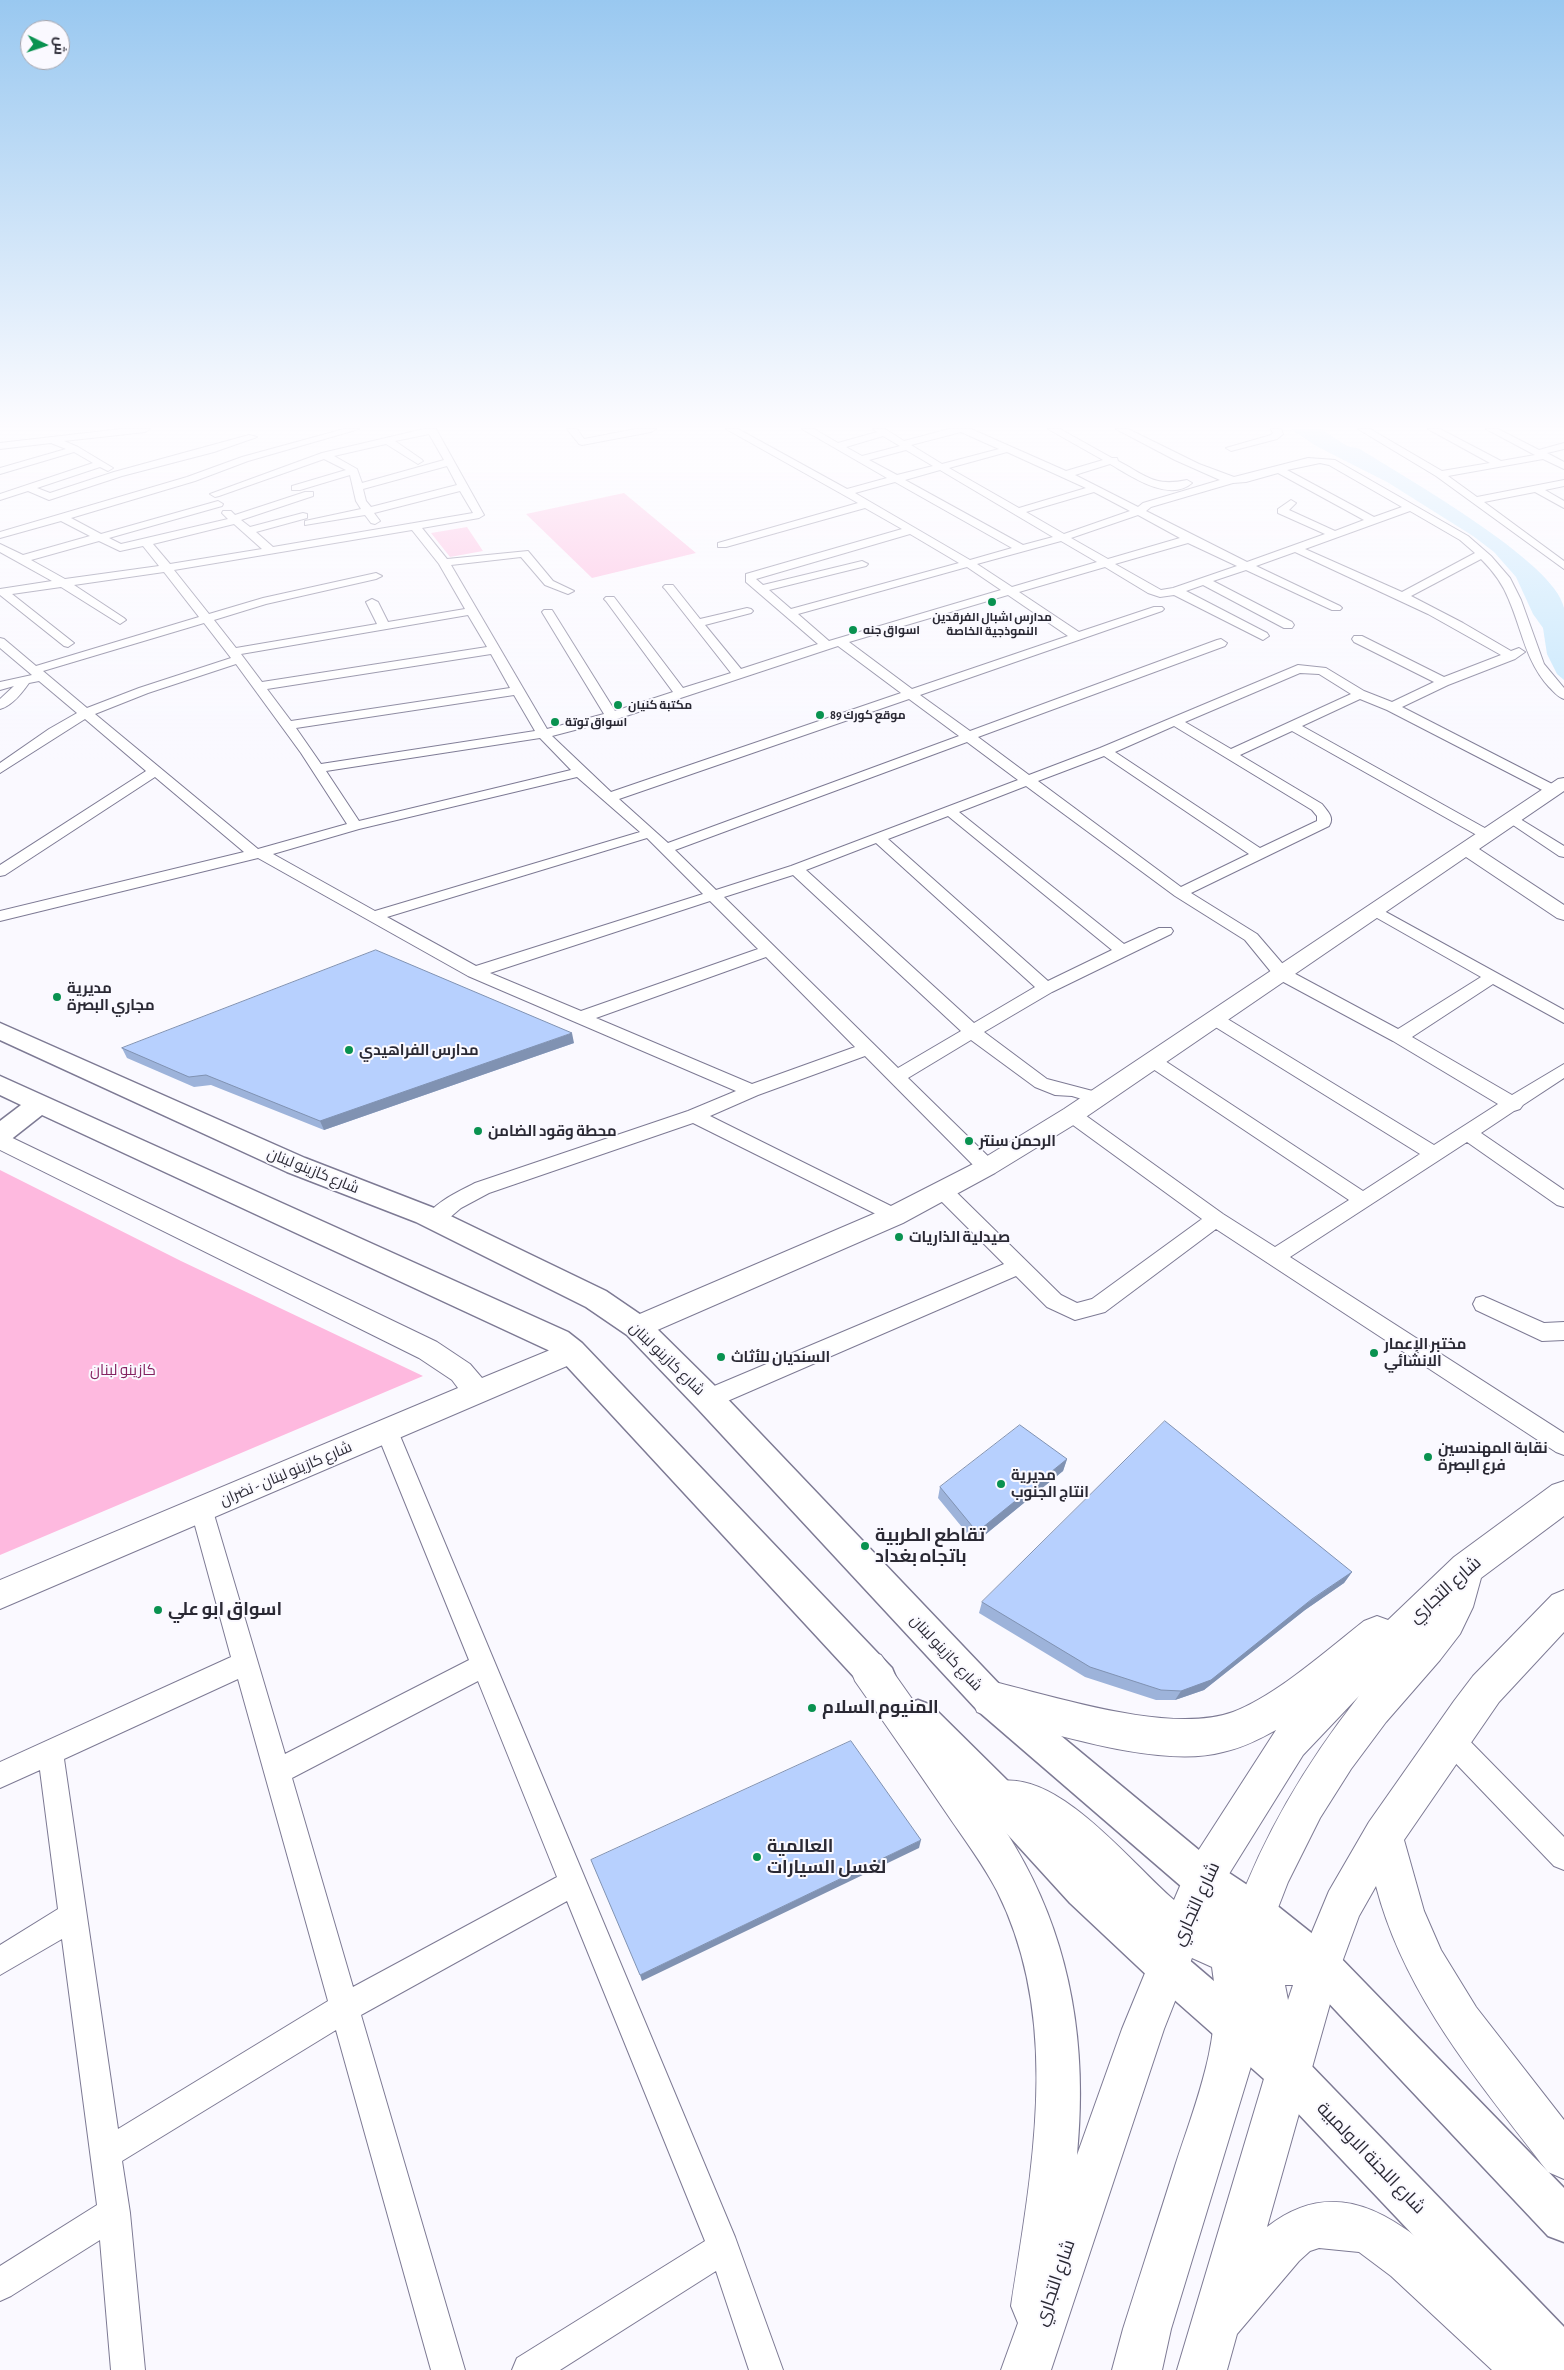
<!DOCTYPE html>
<html>
<head>
<meta charset="utf-8">
<style>
  body { margin:0 }
  #map { position:relative; width:1564px; height:2370px; overflow:hidden; background:#faf9ff; font-family:"Alegreya Sans",Cairo,sans-serif }
  canvas { display:block }
  .north { position:absolute; left:20px; top:20px; width:50px; height:50px; box-sizing:border-box; background:#faf9ff; border:1px solid #a7a6ae; border-radius:50%; rotate:94deg; font-size:14px; font-weight:700; line-height:20px; text-align:center; color:#2a2934 }
  .north::after { content:''; display:block; margin:auto; width:18px; height:22px; background:#099250; clip-path:polygon(50% 0,100% 100%,50% 72%,0 100%) }
</style>
</head>
<body>
<div id="map">
<canvas width="1564" height="2370"></canvas>
<div class="north">ش</div>
</div>
<script>
const context = document.querySelector('canvas').getContext('2d');
context.lineJoin = 'round';
function fillPath(path, color) { context.fillStyle = color; context.fill(path, 'evenodd'); }
function stroke(path, color, width, dash) { context.strokeStyle = color; context.lineWidth = width; context.lineCap = dash ? 'butt' : 'round'; context.setLineDash(dash || []); context.stroke(path); }
function label(font, color, halo, rows, align = 'center') {
  context.font = font + ' "Alegreya Sans",Cairo,sans-serif'; context.lineWidth = 4; context.setLineDash([]); context.textBaseline = 'middle'; context.strokeStyle = halo; context.fillStyle = color; for (const [text, x, y, turn = 0] of rows) {
    context.save(); context.translate(x, y); context.rotate((+turn || 0) * Math.PI / 180); context.textAlign = isNaN(turn) ? turn : align; if (halo) context.strokeText(text, 0, 0); context.fillText(text, 0, 0); context.restore();
  }
}
fillPath(new Path2D(`
  M 624,493 L 696,553 L 592,578 L 526,514 Z
  M 467,527 L 483,551 L 450,557 L 431,533 Z
  M 0,1170 L 181,1261 L 423,1376 L 0,1555 Z`), '#feb9df');
fillPath(new Path2D(`
  M 1291,429 L 1321,429 L 1347,446 L 1360,449 C 1402,476 1556,562 1564,608 C 1564,628 1564,659 1564,680 L 1557,674 L 1547,654 L 1543,628 L 1533,614 L 1516,577 L 1494,552 L 1473,536 L 1387,482 L 1316,446 Z`), '#c3e6fc');
const minor = new Path2D(`
  M 121,429 L 150,429 L 145,432 L 64,441 L 78,447 L 113,468 L 108,471 L 100,467 L 37,488 L 50,493 L 114,472 L 249,435 L 257,437 L 214,452 L 122,476 L 49,500 L 28,491 L 0,500 L 0,494 L 93,463 L 74,452 L 0,474 L 0,468 L 66,449 L 51,443 L 0,449 L 0,443 Z
  M 344,429 L 359,429 L 248,461 L 195,481 L 71,518 L 101,534 L 218,501 L 223,504 L 222,506 L 109,538 L 121,544 L 228,519 L 222,513 L 223,511 L 231,511 L 235,515 L 305,492 L 313,492 L 313,496 L 241,520 L 250,527 L 303,513 L 307,514 L 307,518 L 256,532 L 273,547 L 473,513 L 460,491 L 374,513 L 380,521 L 375,524 L 371,523 L 365,515 L 305,525 L 305,521 L 361,509 L 356,501 L 350,475 L 300,490 L 292,490 L 292,486 L 346,470 L 324,459 L 219,496 L 215,497 L 210,494 L 322,453 L 424,429 L 436,429 L 484,515 L 479,518 L 422,528 L 447,559 L 528,551 L 553,581 L 574,591 L 568,594 L 545,585 L 521,557 L 451,565 L 547,729 L 604,714 L 542,612 L 544,610 L 552,610 L 615,711 L 673,692 L 606,601 L 604,599 L 606,597 L 614,597 L 683,688 L 731,673 L 665,589 L 663,587 L 665,585 L 673,585 L 700,619 L 747,608 L 751,609 L 753,611 L 751,613 L 705,625 L 741,669 L 818,644 L 746,582 L 746,574 L 902,529 L 865,508 L 726,547 L 718,547 L 718,543 L 858,503 L 726,429 L 738,429 L 847,489 L 887,478 L 802,429 L 814,429 L 838,443 L 877,432 L 873,429 L 885,429 L 904,441 L 949,429 L 971,429 L 1066,471 L 1103,460 L 1048,429 L 1060,429 L 1112,458 L 1117,458 L 1118,461 C 1147,476 1154,487 1187,480 L 1192,483 C 1169,503 1131,476 1110,464 L 1075,475 L 1138,507 L 1143,503 L 1220,480 L 1175,460 L 1116,429 L 1128,429 L 1199,464 L 1234,477 L 1308,458 L 1335,460 L 1468,536 L 1491,556 L 1510,578 L 1521,600 L 1544,664 L 1564,688 L 1564,699 C 1558,697 1554,692 1549,687 C 1526,662 1522,630 1509,600 C 1503,584 1493,571 1481,559 L 1411,596 L 1463,623 L 1511,651 L 1519,648 L 1525,652 L 1515,659 L 1448,685 L 1402,707 L 1558,787 L 1560,790 L 1558,793 L 1548,793 L 1387,710 L 1360,699 L 1302,726 L 1492,832 L 1494,835 L 1492,838 L 1482,838 L 1292,731 L 1240,755 L 1322,804 C 1327,811 1335,817 1329,826 L 1191,893 L 1257,934 L 1288,970 L 1398,1029 L 1481,977 L 1370,914 L 1367,911 L 1370,908 L 1375,906 L 1564,1010 L 1564,1023 L 1493,984 L 1412,1037 L 1512,1095 L 1564,1064 L 1564,1078 L 1523,1105 L 1520,1109 L 1514,1111 L 1481,1133 L 1564,1190 L 1564,1207 L 1557,1205 L 1467,1142 L 1290,1257 L 1564,1433 L 1564,1455 L 1556,1452 L 1216,1229 L 1105,1312 L 1075,1320 L 1047,1307 L 1016,1276 L 716,1406 L 708,1408 L 700,1406 L 697,1399 L 700,1392 L 1004,1264 L 935,1195 L 933,1190 L 935,1185 L 942,1183 L 949,1185 L 1061,1295 L 1077,1303 L 1092,1299 L 1202,1219 L 1066,1120 L 1063,1115 L 1066,1110 L 1072,1109 L 1078,1110 L 1223,1214 L 1275,1247 L 1349,1200 L 1147,1065 L 1144,1061 L 1147,1057 L 1153,1055 L 1159,1057 L 1363,1191 L 1420,1154 L 1209,1023 L 1207,1019 L 1209,1015 L 1221,1015 L 1434,1145 L 1498,1104 L 1393,1041 L 1276,978 L 1245,940 L 1175,896 L 1026,786 L 959,812 L 1124,944 L 1159,928 L 1171,928 L 1173,931 L 1171,934 L 1052,992 L 984,1032 L 1047,1079 L 1104,1094 L 1107,1098 L 1104,1102 L 1098,1104 L 1072,1096 L 1055,1095 L 1035,1087 L 971,1040 L 908,1078 L 994,1162 L 996,1167 L 994,1172 L 987,1174 L 980,1172 L 865,1056 L 758,1095 L 710,1116 L 901,1211 L 904,1216 L 901,1221 L 894,1223 L 693,1123 L 489,1193 L 461,1208 L 441,1225 L 434,1227 L 427,1225 L 424,1220 C 434,1202 458,1192 475,1183 L 688,1111 L 736,1091 L 468,976 L 258,858 L 0,921 L 0,911 L 244,852 L 155,777 L 5,875 L 0,876 L 0,865 L 146,771 L 85,719 L 0,773 L 0,763 L 49,729 L 77,713 L 39,681 L 29,683 C 22,693 12,706 0,709 L 0,699 L 14,686 L 0,690 L 0,682 L 32,675 L 0,648 L 0,638 L 4,639 L 36,666 L 199,617 L 164,572 L 74,585 L 124,618 L 126,620 L 120,624 L 61,587 L 12,594 L 74,643 L 68,647 L 64,646 L 0,595 L 0,589 L 52,581 L 0,552 L 0,544 L 23,555 L 90,536 L 61,521 L 0,538 L 0,532 L 187,477 L 242,457 ZM 961,432 L 999,449 L 942,464 L 911,445 ZM 429,434 L 444,460 L 362,483 L 357,469 L 334,456 L 386,444 L 418,464 L 423,461 L 421,459 L 395,441 ZM 883,436 L 900,446 L 862,456 L 846,447 ZM 906,450 L 933,466 L 897,475 L 869,460 ZM 1007,452 L 1086,488 L 1019,508 L 949,468 ZM 1320,463 L 1329,465 L 1402,507 L 1374,517 L 1287,470 ZM 447,466 L 457,485 L 371,507 L 366,501 L 363,489 ZM 940,470 L 1053,537 L 1023,545 L 905,480 ZM 1278,473 L 1364,520 L 1335,531 L 1289,510 L 1296,503 L 1291,500 L 1278,509 L 1278,513 L 1325,534 L 1247,562 L 1146,511 L 1151,507 L 1233,483 L 1246,482 ZM 895,482 L 1012,548 L 970,560 L 855,493 ZM 1094,492 L 1130,511 L 1064,534 L 1026,512 ZM 1410,511 L 1460,540 L 1475,553 L 1402,592 L 1305,549 ZM 1138,515 L 1180,538 L 1108,559 L 1071,538 ZM 234,524 L 262,549 L 170,564 L 153,544 ZM 412,530 L 439,564 L 465,609 L 388,622 L 378,602 L 372,599 L 366,602 L 377,624 L 236,648 L 214,620 L 266,604 L 376,579 L 382,576 L 376,573 L 263,598 L 209,614 L 174,570 ZM 910,534 L 959,563 L 791,609 L 769,590 L 866,566 L 868,564 L 862,561 L 763,585 L 756,579 ZM 99,541 L 120,551 L 143,546 L 159,566 L 65,579 L 31,560 ZM 1061,541 L 1097,562 L 1012,587 L 977,564 ZM 1188,543 L 1237,566 L 1173,588 L 1161,590 L 1115,564 ZM 1295,552 L 1428,614 L 1501,655 L 1444,677 L 1362,636 L 1354,636 L 1352,639 L 1354,642 L 1434,682 L 1392,702 L 1364,691 L 1326,668 L 1298,665 L 1100,748 L 1029,775 L 978,737 L 1225,646 L 1227,643 L 1221,639 L 1217,640 L 970,731 L 920,695 L 1162,611 L 1164,609 L 1162,607 L 1154,607 L 1079,632 L 1019,592 L 1105,567 L 1148,593 L 1160,597 L 1174,595 L 1263,640 L 1269,636 L 1267,633 L 1186,591 L 1203,585 L 1284,628 L 1292,628 L 1294,625 L 1292,622 L 1213,581 L 1246,570 L 1332,610 L 1340,610 L 1342,608 L 1340,606 L 1256,566 ZM 967,567 L 1001,590 L 829,641 L 798,614 ZM 1008,595 L 1068,636 L 912,689 L 849,642 ZM 468,615 L 487,647 L 262,682 L 241,654 ZM 204,623 L 231,658 L 139,688 L 87,708 L 43,671 ZM 838,646 L 901,693 L 611,792 L 552,736 L 617,719 ZM 491,654 L 510,688 L 291,721 L 267,689 ZM 236,664 L 301,753 L 347,824 L 258,849 L 95,714 L 148,693 ZM 1300,673 L 1319,674 L 1351,694 L 1231,749 L 1185,722 ZM 514,695 L 535,731 L 321,764 L 296,728 ZM 909,699 L 959,736 L 668,843 L 619,799 ZM 1174,726 L 1312,810 L 1317,816 L 1317,821 L 1260,848 L 1115,752 ZM 540,738 L 571,770 L 359,821 L 326,771 ZM 967,742 L 1018,780 L 791,866 L 716,890 L 675,850 ZM 1104,756 L 1249,854 L 1181,887 L 1038,781 ZM 577,777 L 640,832 L 375,911 L 273,854 L 359,829 ZM 948,816 L 1112,950 L 1048,981 L 888,839 ZM 647,838 L 703,894 L 476,966 L 387,917 ZM 876,843 L 1035,987 L 974,1023 L 806,870 ZM 793,875 L 961,1031 L 898,1068 L 724,897 ZM 710,901 L 758,949 L 581,1011 L 490,973 ZM 766,957 L 855,1047 L 752,1084 L 596,1018 Z
  M 567,429 L 577,429 L 584,439 L 636,429 L 656,429 L 651,432 L 582,445 L 579,444 Z
  M 1271,429 L 1281,429 L 1283,434 L 1277,439 L 1231,451 L 1226,448 L 1271,435 L 1273,433 Z
  M 1358,429 L 1370,429 L 1442,471 L 1490,463 L 1428,429 L 1440,429 L 1501,461 L 1535,455 L 1486,429 L 1498,429 L 1539,450 L 1564,443 L 1564,449 L 1547,453 L 1564,462 L 1564,469 L 1543,459 L 1448,476 L 1477,497 L 1564,480 L 1564,486 L 1545,490 L 1564,501 L 1564,508 L 1535,492 L 1484,502 L 1564,561 L 1564,569 L 1436,476 Z
  M 1512,814 L 1564,846 L 1564,857 L 1559,856 L 1507,821 L 1505,818 Z
  M 1483,1296 L 1544,1323 L 1564,1322 L 1564,1340 L 1542,1341 L 1476,1310 L 1473,1304 L 1476,1298 Z
  M 387,1421 L 395,1424 L 398,1431 L 735,2237 L 783,2370 L 749,2370 L 716,2271 L 560,2370 L 512,2370 L 517,2358 L 705,2241 L 567,1901 L 361,2015 L 465,2370 L 431,2370 L 336,2030 L 122,2161 L 130,2213 L 145,2370 L 111,2370 L 100,2240 L 11,2296 L 0,2301 L 0,2266 L 97,2205 L 62,1939 L 0,1975 L 0,1945 L 58,1909 L 40,1770 L 0,1788 L 0,1762 L 231,1657 L 191,1511 L 194,1504 L 202,1501 L 210,1504 L 213,1511 L 285,1754 L 469,1660 L 376,1431 L 379,1424 ZM 238,1679 L 328,2001 L 118,2129 L 64,1759 ZM 478,1681 L 557,1877 L 353,1987 L 292,1778 Z
  M 1450,1726 L 1459,1730 L 1564,1837 L 1564,1870 L 1554,1866 L 1441,1748 L 1437,1739 L 1441,1730 Z`);
const tertiary = new Path2D(`
  M 1564,778 L 1564,791 L 1479,849 L 1564,905 L 1564,920 L 1557,918 L 1466,857 L 1080,1121 L 995,1173 L 903,1223 L 646,1335 L 637,1338 L 628,1335 L 624,1327 L 628,1319 L 885,1209 L 979,1161 L 1064,1109 L 1558,779 Z
  M 0,1132 L 437,1342 L 470,1364 L 482,1378 L 572,1341 L 581,1344 L 585,1352 L 581,1360 L 0,1609 L 0,1580 L 458,1388 L 452,1380 L 419,1358 L 0,1150 Z`);
const secondary = new Path2D(`
  M 0,1023 L 305,1158 L 434,1208 L 606,1291 L 647,1319 L 719,1390 L 1002,1687 L 1217,1865 L 1270,1900 L 1334,1951 L 1564,2188 L 1564,2242 L 1548,2236 L 1306,1979 L 1242,1928 L 1189,1893 L 978,1711 L 697,1408 L 627,1335 L 586,1307 L 416,1222 L 287,1172 L 0,1040 Z
  M 0,1076 L 568,1332 L 582,1343 L 892,1668 L 897,1680 L 892,1692 L 880,1697 L 868,1692 L 562,1361 L 548,1350 L 42,1115 L 9,1141 L 0,1143 L 0,1121 L 21,1105 L 0,1095 Z
  M 918,1700 L 931,1705 L 1014,1787 L 1098,1875 L 1181,1953 L 1303,2057 L 1564,2327 L 1564,2370 L 1541,2370 L 1273,2087 L 1153,1981 L 1070,1903 L 988,1813 L 905,1731 L 900,1718 L 905,1705 Z`);
const primary = new Path2D(`
  M 1564,1481 L 1564,1516 L 1481,1578 L 1473,1607 L 1460,1634 L 1440,1660 L 1386,1722 L 1351,1769 L 1320,1818 L 1288,1882 L 1276,1913 L 1279,1942 L 1307,1944 L 1329,1891 L 1369,1822 L 1454,1701 L 1473,1676 L 1552,1595 L 1564,1590 L 1564,1632 L 1499,1702 L 1404,1840 L 1424,1911 L 1441,1950 L 1476,2007 L 1564,2120 L 1564,2179 L 1548,2172 C 1480,2083 1405,1997 1376,1886 L 1359,1916 L 1341,1965 L 1267,2227 C 1343,2167 1407,2226 1464,2278 C 1491,2303 1518,2328 1545,2353 L 1553,2370 L 1492,2370 L 1391,2276 L 1359,2252 L 1319,2248 L 1310,2251 L 1299,2261 L 1237,2334 L 1227,2370 L 1177,2370 L 1266,2072 L 1255,2035 L 1252,2063 L 1171,2329 L 1162,2370 L 1112,2370 L 1123,2329 C 1140,2275 1158,2220 1175,2166 C 1196,2101 1224,2036 1212,1967 L 1192,1958 L 1164,2029 L 1051,2370 L 1001,2370 L 1018,2323 L 1011,2306 C 1032,2169 1062,2021 997,1891 C 983,1864 964,1839 947,1814 C 917,1770 886,1725 855,1681 L 850,1668 L 855,1655 L 868,1650 L 881,1655 L 982,1798 L 987,1786 C 992,1785 997,1781 1002,1781 C 1061,1773 1132,1864 1174,1900 L 1189,1865 L 1276,1730 C 1260,1739 1242,1748 1223,1752 C 1161,1769 1053,1733 990,1717 L 977,1712 L 972,1699 L 977,1686 L 990,1681 C 1054,1696 1170,1735 1233,1712 C 1277,1695 1327,1650 1364,1621 L 1377,1616 L 1388,1620 L 1454,1557 L 1552,1485 ZM 1359,1696 C 1307,1762 1265,1832 1236,1911 L 1224,1882 L 1303,1755 ZM 996,1817 L 1027,1822 L 1036,1827 L 1134,1919 L 1159,1939 L 1122,2029 L 1077,2155 C 1089,2034 1067,1918 996,1817 ZM 1285,1985 L 1293,1985 L 1288,2000 Z`);
stroke(minor, '#7d7a94', 2);
stroke(tertiary, '#7d7a94', 2);
stroke(secondary, '#7d7a94', 3);
stroke(primary, '#7d7a94', 2);
fillPath(minor, '#fff');
fillPath(tertiary, '#fff');
fillPath(secondary, '#fff');
fillPath(primary, '#fff');
fillPath(new Path2D(`
  M 574,1043 L 324,1130 L 211,1085 L 194,1087 L 127,1058 L 122,1048 Z
  M 1067,1459 L 1063,1471 L 975,1543 L 938,1498 L 940,1487 Z
  M 1352,1572 L 1344,1583 L 1305,1610 L 1204,1690 L 1175,1700 L 1156,1700 L 1085,1677 L 979,1613 L 982,1602 Z`), '#9db3da');
fillPath(new Path2D(`
  M 572,1033 L 574,1043 L 324,1130 L 320,1121 Z
  M 1067,1459 L 1063,1471 L 975,1543 L 977,1532 Z
  M 1352,1572 L 1344,1583 L 1305,1610 L 1204,1690 L 1175,1700 L 1181,1691 Z
  M 921,1840 L 919,1848 L 642,1981 L 640,1975 Z`), '#8092b2');
const building = new Path2D(`
  M 376,950 L 572,1033 L 320,1121 L 206,1075 L 189,1077 L 122,1048 Z
  M 1165,1421 L 1352,1572 L 1312,1599 L 1211,1680 L 1181,1691 L 1161,1690 L 1090,1667 L 982,1602 Z
  M 1020,1425 L 1067,1459 L 977,1532 L 940,1487 Z
  M 851,1741 L 921,1840 L 640,1975 L 591,1860 Z`);
fillPath(building, '#b7d0fe');
stroke(building, '#8092b2', 1);
const sky = context.createLinearGradient(0, 0, 0, 761);
sky.addColorStop(0, '#99c8f0');
sky.addColorStop(0.56, '#fdfcff');
sky.addColorStop(1, '#fdfcff00');
context.fillStyle = sky;
context.fillRect(0, 0, 1564, 761);
for (const [x, y, r, color] of [
  [992,602,5,"#099250"],
  [853,630,5,"#099250"],
  [618,705,5,"#099250"],
  [820,715,5,"#099250"],
  [555,722,5,"#099250"],
  [57,997,5,"#099250"],
  [349,1050,5,"#099250"],
  [478,1131,5,"#099250"],
  [969,1141,5,"#099250"],
  [899,1237,5,"#099250"],
  [1374,1353,5,"#099250"],
  [721,1357,5,"#099250"],
  [1428,1457,5,"#099250"],
  [1001,1484,5,"#099250"],
  [865,1546,5,"#099250"],
  [158,1610,5,"#099250"],
  [812,1708,5,"#099250"],
  [757,1857,5,"#099250"]
]) { const dot = new Path2D(); dot.arc(x, y, r, 0, 2 * Math.PI); context.fillStyle = color; context.fill(dot); stroke(dot, '#faf9ff', 2); }
label('bold 12px', '#2a2934', '#faf9ff', [
  ["مدارس اشبال الفرقدين",992,617,"center"],
  ["النموذجية الخاصة",992,631,"center"],
  ["اسواق جنه",863,630],
  ["مكتبة كنيان",628,705],
  ["موقع كورك 89",830,715],
  ["اسواق توتة",565,722]
], 'left');
label('bold 15px', '#2a2934', '#faf9ff', [
  ["مديرية",67,988],
  ["مجاري البصرة",67,1005],
  ["مدارس الفراهيدي",359,1050],
  ["محطة وقود الضامن",488,1131],
  ["الرحمن سنتر",979,1141],
  ["صيدلية الذاريات",909,1237],
  ["مختبر الإعمار",1384,1344],
  ["الانشائي",1384,1361],
  ["السنديان للأثاث",731,1357],
  ["نقابة المهندسين",1438,1448],
  ["فرع البصرة",1438,1465],
  ["مديرية",1011,1475],
  ["انتاج الجنوب",1011,1492]
], 'left');
label('15px', '#2a2934', '#faf9ff', [
  ["شارع كازينو لبنان",313,1171,22],
  ["شارع كازينو لبنان",667,1359,44],
  ["شارع كازينو لبنان - نضران",286,1474,-23],
  ["شارع كازينو لبنان",946,1653,47]
]);
label('15px', '#842261', '#faf9ff', [
  ["كازينو لبنان",123,1370]
]);
label('bold 18px', '#2a2934', '#faf9ff', [
  ["تقاطع الطربية",875,1536],
  ["باتجاه بغداد",875,1557],
  ["اسواق ابو علي",168,1610],
  ["المنيوم السلام",822,1708],
  ["العالمية",767,1847],
  ["لغسل السيارات",767,1868]
], 'left');
label('18px', '#2a2934', '#faf9ff', [
  ["شارع التجاري",1445,1590,-42],
  ["شارع التجاري",1196,1904,-65],
  ["شارع اللجنة الاولمبية",1371,2158,46],
  ["شارع التجاري",1055,2283,-71]
]);
</script>
</body>
</html>
